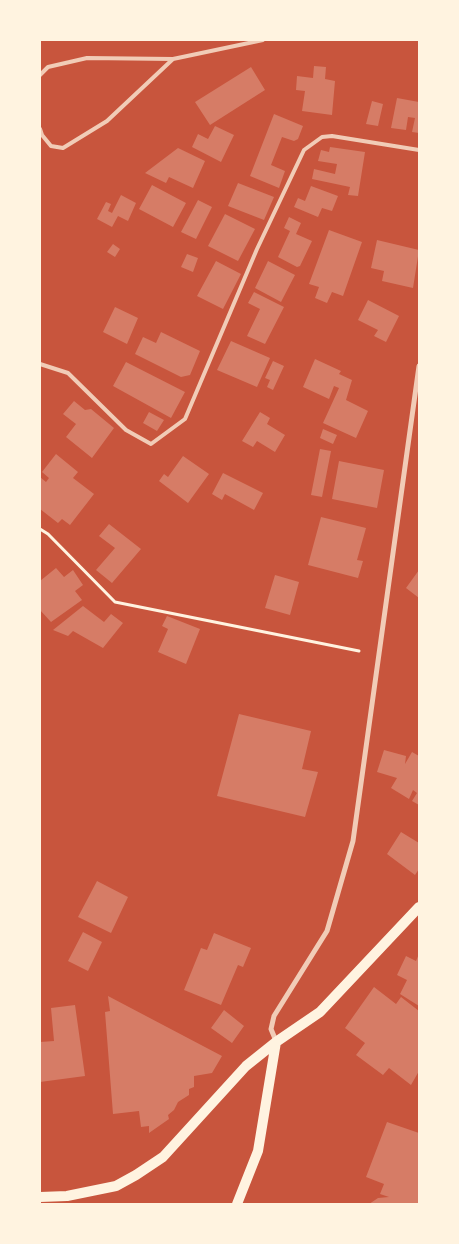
<!DOCTYPE html>
<html>
<head>
<meta charset="utf-8">
<style>
  body { margin:0 }
  #map { position:relative; width:459px; height:1244px; overflow:hidden; background:#c8553d; font-family:"PT Serif",serif }
  canvas { display:block }
  .frame { position:absolute; inset:0; border:41px solid #fff3e0; pointer-events:none }
</style>
</head>
<body>
<div id="map">
<canvas width="459" height="1244"></canvas>
<div class="frame"></div>
</div>
<script>
const context = document.querySelector('canvas').getContext('2d');
context.lineJoin = 'round';
function fillPath(path, color) { context.fillStyle = color; context.fill(path, 'evenodd'); }
function stroke(path, color, width, dash) { context.strokeStyle = color; context.lineWidth = width; context.lineCap = dash ? 'butt' : 'round'; context.setLineDash(dash || []); context.stroke(path); }
fillPath(new Path2D(`
  M 314,66 L 326,67 L 325,79 L 335,81 L 332,115 L 302,111 L 305,91 L 296,90 L 297,76 L 313,78 Z
  M 251,67 L 265,90 L 210,125 L 195,102 Z
  M 397,98 L 419,102 L 419,133 L 412,132 L 415,118 L 408,117 L 406,130 L 391,128 Z
  M 372,101 L 383,104 L 378,126 L 366,124 Z
  M 274,114 L 303,126 L 298,139 L 294,141 L 282,137 L 271,165 L 285,171 L 279,188 L 250,176 Z
  M 215,126 L 234,135 L 221,162 L 192,147 L 198,134 L 208,139 Z
  M 330,147 L 365,152 L 358,196 L 348,195 L 350,187 L 312,179 L 314,169 L 335,174 L 337,164 L 318,161 L 321,150 L 329,152 Z
  M 178,148 L 205,161 L 193,188 L 169,177 L 166,183 L 145,173 Z
  M 238,183 L 274,197 L 264,220 L 228,206 Z
  M 152,185 L 186,203 L 173,227 L 139,209 Z
  M 311,186 L 338,196 L 332,211 L 322,208 L 318,217 L 294,207 L 298,198 L 305,201 Z
  M 121,195 L 136,203 L 128,221 L 118,216 L 112,227 L 97,219 L 106,202 L 111,204 L 108,211 L 112,213 Z
  M 198,200 L 212,207 L 196,239 L 181,232 Z
  M 225,214 L 255,229 L 238,261 L 208,246 Z
  M 289,217 L 301,223 L 296,234 L 312,241 L 300,266 L 297,267 L 278,257 L 290,231 L 284,228 Z
  M 329,230 L 362,242 L 343,296 L 332,292 L 327,303 L 315,298 L 319,287 L 309,284 Z
  M 377,240 L 419,250 L 413,288 L 382,281 L 384,271 L 371,268 Z
  M 113,244 L 120,249 L 115,257 L 107,252 Z
  M 187,254 L 198,258 L 193,272 L 181,267 Z
  M 216,261 L 241,274 L 223,309 L 197,296 Z
  M 268,261 L 295,275 L 281,302 L 255,288 Z
  M 254,292 L 284,307 L 265,344 L 247,336 L 260,309 L 248,303 Z
  M 368,300 L 399,316 L 386,342 L 374,336 L 378,330 L 358,320 Z
  M 115,307 L 138,318 L 127,344 L 103,332 Z
  M 161,332 L 200,351 L 190,375 L 181,377 L 135,354 L 143,337 L 156,343 Z
  M 231,341 L 270,358 L 257,387 L 217,370 Z
  M 315,359 L 341,371 L 339,374 L 352,380 L 346,400 L 368,411 L 356,438 L 323,423 L 339,388 L 334,386 L 329,399 L 303,387 Z
  M 273,361 L 284,366 L 273,390 L 267,387 L 270,380 L 265,378 Z
  M 126,362 L 185,392 L 171,418 L 113,386 Z
  M 74,401 L 85,410 L 91,409 L 114,428 L 92,458 L 66,437 L 76,424 L 63,414 Z
  M 149,412 L 164,420 L 157,431 L 143,423 Z
  M 260,412 L 270,418 L 267,424 L 285,435 L 275,452 L 257,441 L 253,447 L 242,441 Z
  M 323,429 L 337,435 L 333,444 L 320,438 Z
  M 320,449 L 331,451 L 322,497 L 311,495 Z
  M 56,454 L 78,472 L 73,478 L 94,494 L 70,525 L 62,519 L 58,523 L 40,509 L 40,477 L 46,482 L 49,478 L 42,472 Z
  M 183,456 L 209,474 L 188,503 L 159,481 L 164,474 L 168,477 Z
  M 339,461 L 384,470 L 377,508 L 332,499 Z
  M 223,473 L 263,493 L 254,510 L 225,494 L 222,500 L 212,494 Z
  M 321,517 L 366,528 L 357,560 L 363,561 L 358,578 L 308,565 Z
  M 109,524 L 141,549 L 112,583 L 96,570 L 115,548 L 99,536 Z
  M 56,568 L 64,577 L 73,570 L 83,585 L 75,591 L 82,600 L 51,622 L 40,610 L 40,581 Z
  M 419,570 L 419,598 L 406,588 Z
  M 275,575 L 299,582 L 290,615 L 265,608 Z
  M 83,606 L 104,622 L 111,614 L 123,623 L 103,648 L 73,631 L 68,636 L 53,630 Z
  M 167,616 L 200,629 L 186,664 L 158,652 L 168,629 L 162,626 Z
  M 239,714 L 311,731 L 302,769 L 318,772 L 305,817 L 217,796 Z
  M 384,750 L 406,756 L 405,764 L 412,752 L 419,756 L 419,805 L 412,801 L 417,793 L 413,790 L 409,799 L 391,788 L 397,778 L 377,772 Z
  M 401,832 L 419,843 L 419,869 L 415,875 L 387,854 Z
  M 97,881 L 128,897 L 111,933 L 78,917 Z
  M 83,932 L 102,942 L 88,971 L 68,961 Z
  M 214,933 L 251,948 L 243,967 L 238,965 L 221,1005 L 184,990 L 201,948 L 207,950 Z
  M 419,954 L 419,1006 L 400,994 L 407,980 L 397,975 L 406,956 L 416,961 Z
  M 374,987 L 396,1004 L 401,997 L 419,1011 L 419,1071 L 411,1085 L 389,1068 L 383,1075 L 356,1055 L 365,1043 L 345,1028 Z
  M 108,996 L 222,1056 L 212,1073 L 194,1076 L 194,1087 L 189,1089 L 189,1095 L 178,1102 L 174,1110 L 168,1115 L 169,1119 L 149,1133 L 149,1126 L 141,1127 L 139,1111 L 113,1114 L 105,1012 L 110,1011 Z
  M 75,1005 L 85,1076 L 40,1082 L 40,1042 L 54,1041 L 51,1008 Z
  M 224,1010 L 244,1026 L 232,1043 L 211,1028 Z
  M 387,1122 L 419,1133 L 419,1204 L 369,1204 L 378,1198 L 389,1197 L 380,1194 L 384,1184 L 366,1177 Z`), '#d67c66');
stroke(new Path2D(`
  M 40,529 L 48,534 L 115,602 L 359,651`), '#fff3e0', 3);
stroke(new Path2D(`
  M 40,75 L 48,67 L 87,58 L 173,59 L 263,40
  M 40,129 L 42,135 L 51,146 L 63,148 L 107,121 L 173,59
  M 40,364 L 68,373 L 126,430 L 151,444 L 185,419 L 257,249 L 304,150 L 322,137 L 332,136 L 419,150`), '#f1ccb7', 4);
stroke(new Path2D(`
  M 276,1041 L 271,1029 L 274,1016 L 327,931 L 353,841 L 419,366`), '#f1ccb7', 5);
stroke(new Path2D(`
  M 40,1197 L 67,1196 L 116,1186 L 136,1175 L 163,1157 L 246,1066 L 276,1042 L 320,1012 L 419,907
  M 237,1204 L 258,1151 L 276,1042`), '#fff3e0', 10);
</script>
</body>
</html>
